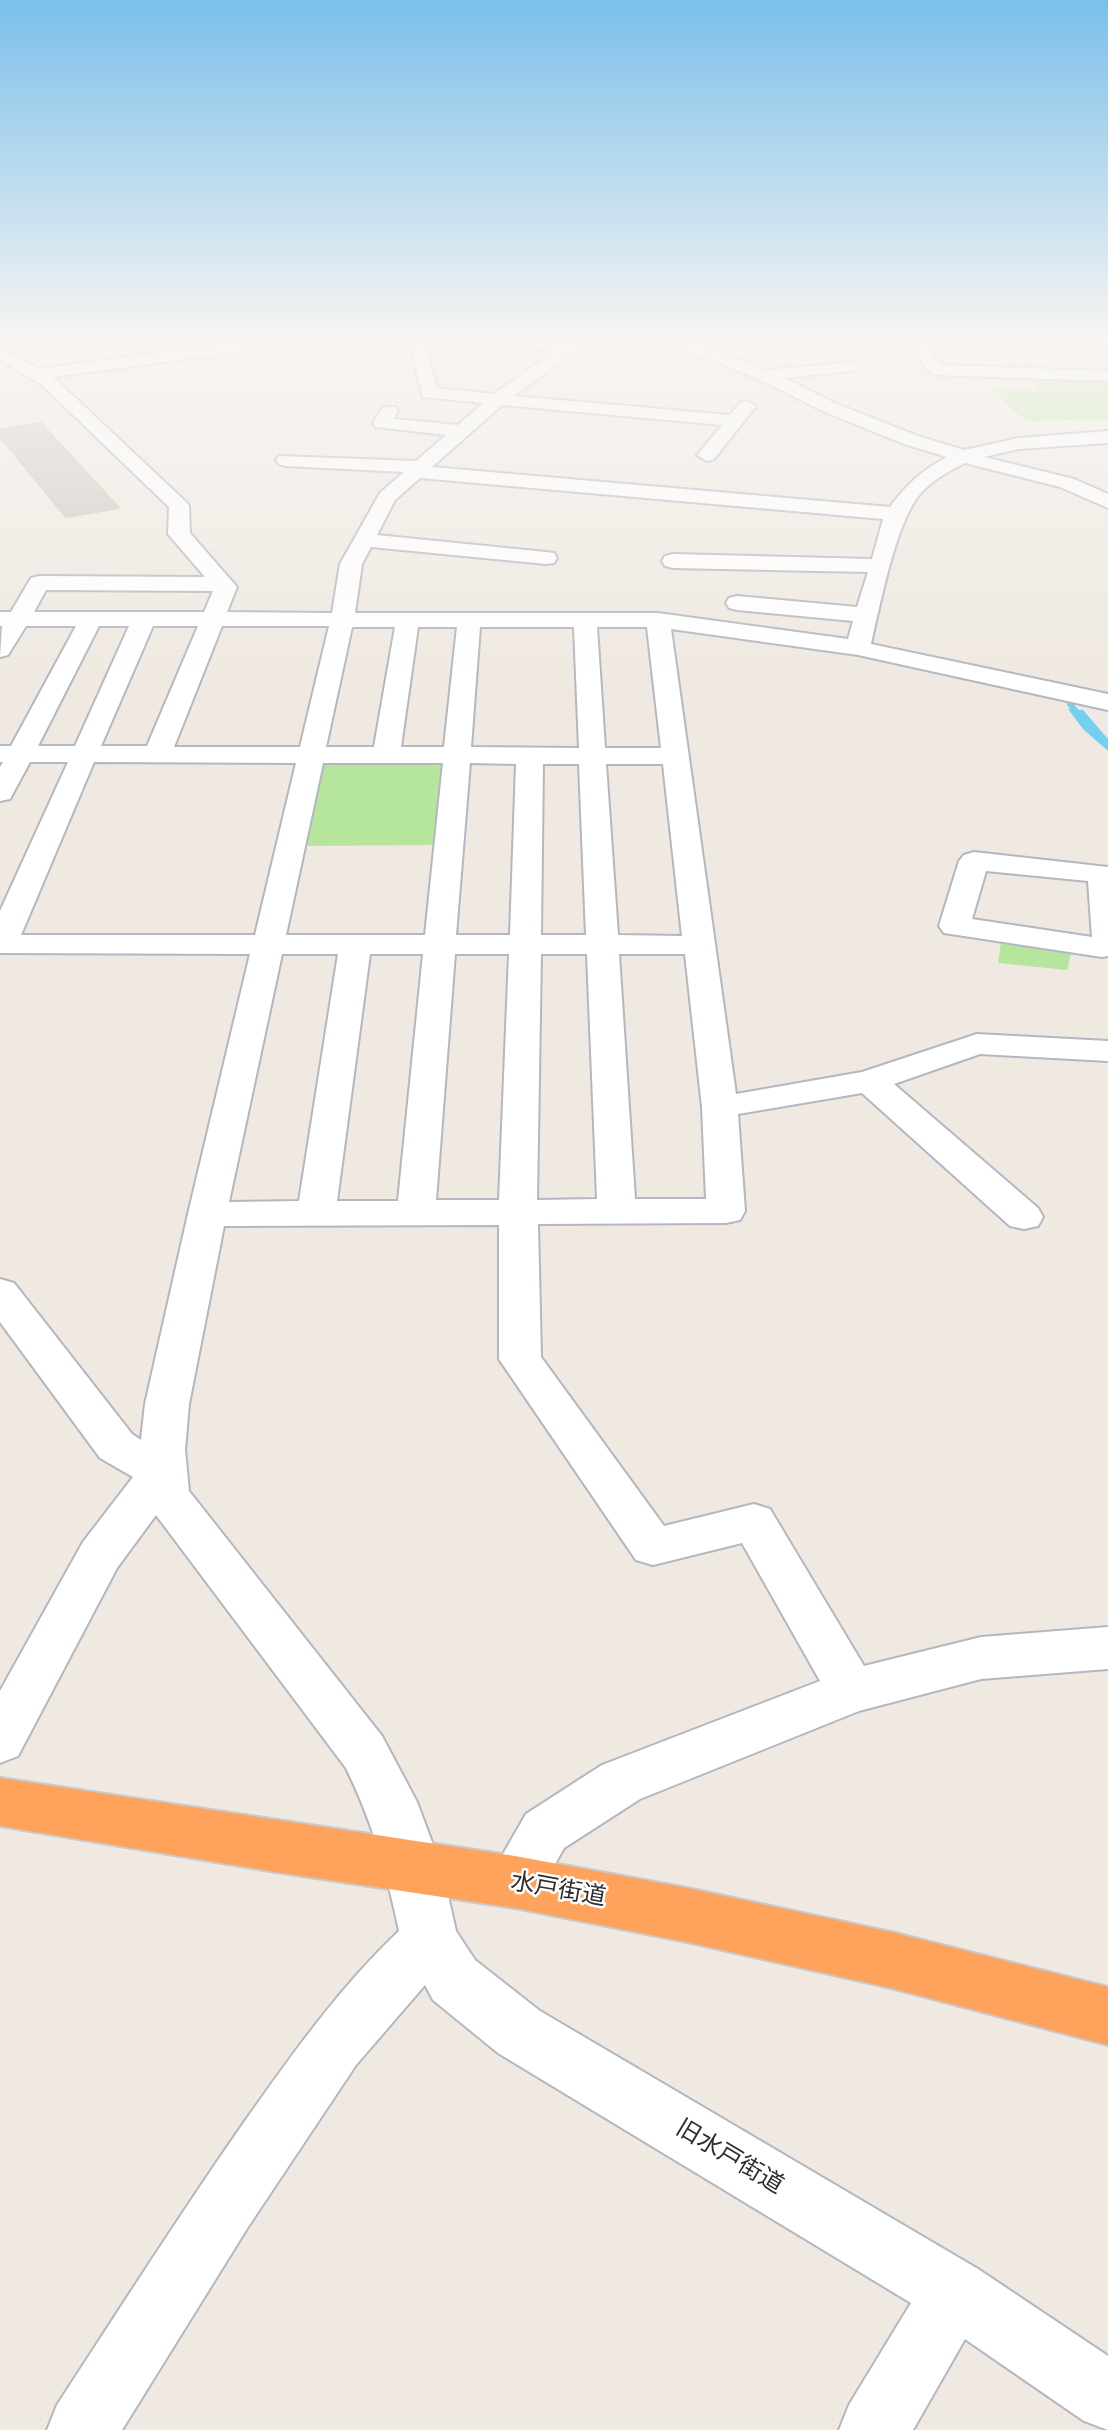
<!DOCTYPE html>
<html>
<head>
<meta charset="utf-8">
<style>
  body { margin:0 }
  canvas { display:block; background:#efe9e1 }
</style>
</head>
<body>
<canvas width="1108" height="2430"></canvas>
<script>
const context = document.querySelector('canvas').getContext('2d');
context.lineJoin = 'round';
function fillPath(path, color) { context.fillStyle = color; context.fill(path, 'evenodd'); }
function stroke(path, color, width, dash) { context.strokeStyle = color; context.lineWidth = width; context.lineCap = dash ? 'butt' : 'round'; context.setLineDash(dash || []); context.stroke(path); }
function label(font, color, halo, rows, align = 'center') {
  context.font = font + ' "Nunito Sans","Noto Sans JP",sans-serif'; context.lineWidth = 5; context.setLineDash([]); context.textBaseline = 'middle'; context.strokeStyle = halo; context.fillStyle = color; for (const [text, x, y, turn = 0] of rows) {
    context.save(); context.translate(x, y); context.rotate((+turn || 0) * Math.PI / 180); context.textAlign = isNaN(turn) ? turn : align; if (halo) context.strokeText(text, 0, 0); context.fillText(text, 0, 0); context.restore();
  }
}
fillPath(new Path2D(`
  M 1027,375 L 1108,379 L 1108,419 L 1027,421 L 1009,407 L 994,390 L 1039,390 Z
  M 310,759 L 450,759 L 444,845 L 292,846 Z
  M 1002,936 L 1073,946 L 1067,970 L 998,963 Z`), '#b6e59e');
fillPath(new Path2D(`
  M 1068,709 L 1083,710 L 1108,739 L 1108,751 L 1083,729 Z`), '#75cff0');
stroke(new Path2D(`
  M 1070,704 L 1082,719`), '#75cff0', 6);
const building = new Path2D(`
  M 41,423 L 119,508 L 66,517 L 0,437 L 0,429 Z`);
fillPath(building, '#cbc7bf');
stroke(building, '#cbc5ba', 2);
const minor = new Path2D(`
  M 270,338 L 312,338 L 304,343 L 53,377 L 186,502 L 189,506 L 190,533 L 237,587 L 227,612 L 332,613 L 340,564 L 380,493 L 404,472 L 286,466 L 279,464 L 276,460 L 279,456 L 416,461 L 446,435 L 376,427 L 373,423 L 383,407 L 395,407 L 398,411 L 394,419 L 458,425 L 483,403 L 423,397 L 408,338 L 424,338 L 437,388 L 494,394 L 555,351 L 496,346 L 490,344 L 488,341 L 490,338 L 567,343 L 575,338 L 593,338 L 514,396 L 730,415 L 741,402 L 747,401 L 756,406 L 714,459 L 707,461 L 697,455 L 722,425 L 502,405 L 432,467 L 890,507 C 906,485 922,470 947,457 L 904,444 L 825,412 L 758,379 L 664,341 L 662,338 L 684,338 L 766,370 L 856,362 L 858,366 L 856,370 L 850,371 L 784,378 L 837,404 L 918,436 L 964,450 L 1019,438 L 1108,431 L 1108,443 L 1019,449 L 984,457 L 1074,479 L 1108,494 L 1108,508 L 1060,487 L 965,463 C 949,471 932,480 920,494 C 896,522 880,605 871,644 L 1108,694 L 1108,710 L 858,655 L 671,629 L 736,1094 L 862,1072 L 977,1034 L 1108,1041 L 1108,1061 L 980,1054 L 894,1084 L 1038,1208 L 1043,1217 L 1038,1226 L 1024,1229 L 1010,1226 L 862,1093 L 738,1114 L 745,1211 L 740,1220 L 726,1223 L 538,1224 L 541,1357 L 664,1526 L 754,1504 L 770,1509 L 864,1666 L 981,1637 L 1108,1627 L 1108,1669 L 981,1679 L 859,1711 L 640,1799 L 564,1848 L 535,1900 L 515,1908 L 495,1900 L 487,1882 L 526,1814 L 602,1765 L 820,1681 L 742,1543 L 653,1565 L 636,1560 L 499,1359 L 499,1225 L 224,1226 L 189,1404 L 185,1450 L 189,1491 L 382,1736 L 417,1802 L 442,1869 L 456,1931 L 475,1960 L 540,2011 L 978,2269 L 1108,2356 L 1108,2430 L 1084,2421 L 965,2339 L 913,2430 L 839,2430 L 849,2405 L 911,2303 L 498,2053 L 433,2000 L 425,1985 L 356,2065 L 248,2227 L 122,2430 L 47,2430 L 57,2405 C 119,2310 180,2214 245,2121 C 293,2053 339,1988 399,1931 C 387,1873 372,1821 346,1768 L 156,1515 L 117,1568 L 18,1756 L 0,1763 L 0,1691 L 83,1542 L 133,1477 L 100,1458 L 0,1322 L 0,1279 L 14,1283 L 132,1434 L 141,1440 L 145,1404 L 188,1214 L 250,954 L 0,953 L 0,911 L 68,762 L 30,762 L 10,799 L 0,801 L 0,767 L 3,762 L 0,762 L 0,746 L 11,746 L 76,626 L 26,626 L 8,655 L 0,657 L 2,626 L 0,626 L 0,612 L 11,612 L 31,578 L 39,576 L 205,577 L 168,534 L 169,507 L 42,385 L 0,360 L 0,348 L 39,369 ZM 420,478 L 883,519 L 872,559 L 673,554 L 665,556 L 662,561 L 665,566 L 673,568 L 868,572 L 857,607 L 737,596 L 729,598 L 726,603 L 729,608 L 737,610 L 853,621 L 848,639 L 658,613 L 355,613 L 362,564 L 371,547 L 546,564 L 554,563 L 557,558 L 554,553 L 546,552 L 377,535 L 395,500 ZM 46,590 L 213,591 L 204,612 L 34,612 ZM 99,626 L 129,626 L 75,746 L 38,746 ZM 153,626 L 198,626 L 147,746 L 101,746 ZM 222,626 L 329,626 L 300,747 L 174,747 ZM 352,627 L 395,627 L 374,747 L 326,747 ZM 418,627 L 457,627 L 444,747 L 401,747 ZM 480,627 L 574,627 L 579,748 L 471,747 ZM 597,627 L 647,627 L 661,748 L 605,748 ZM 94,762 L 296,763 L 255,935 L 21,935 ZM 323,763 L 443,763 L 425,935 L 286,935 ZM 470,763 L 516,764 L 510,935 L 456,935 ZM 543,764 L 579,764 L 586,935 L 541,935 ZM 606,764 L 663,764 L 682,936 L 618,935 ZM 282,954 L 338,954 L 299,1201 L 229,1202 ZM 370,954 L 423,954 L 398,1201 L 337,1201 ZM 455,954 L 509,954 L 499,1200 L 436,1200 ZM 541,954 L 587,954 L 597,1199 L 537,1200 ZM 619,954 L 685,954 L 702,1107 L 706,1199 L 635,1199 Z
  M 923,338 L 1070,338 L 1072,341 L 1070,344 L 1064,346 L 936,344 L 932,354 L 942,365 L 1108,371 L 1108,381 L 937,375 L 931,374 L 916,354 Z
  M 974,852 L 1108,867 L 1108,956 L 1102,957 L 944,933 L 939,926 L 959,861 L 964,855 ZM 986,871 L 1088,881 L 1092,937 L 972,919 Z`);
const highway = new Path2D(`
  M 0,1778 L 515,1856 L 687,1888 L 891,1932 L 1108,1987 L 1108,2045 L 891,1988 L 687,1942 L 515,1908 L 276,1872 L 0,1826 Z`);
stroke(minor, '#b4b7c1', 4);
stroke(highway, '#c9c9c9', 4);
fillPath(minor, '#fff');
fillPath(highway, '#ffa35c');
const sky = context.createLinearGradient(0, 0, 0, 678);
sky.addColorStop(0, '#7abfeb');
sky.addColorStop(0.5, '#f8f5f2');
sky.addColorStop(1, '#f8f5f200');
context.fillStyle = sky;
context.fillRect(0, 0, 1108, 678);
label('24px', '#2e2e2e', '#fff', [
  ["水戸街道",558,1891,10],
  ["旧水戸街道",729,2158,31]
]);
</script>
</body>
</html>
